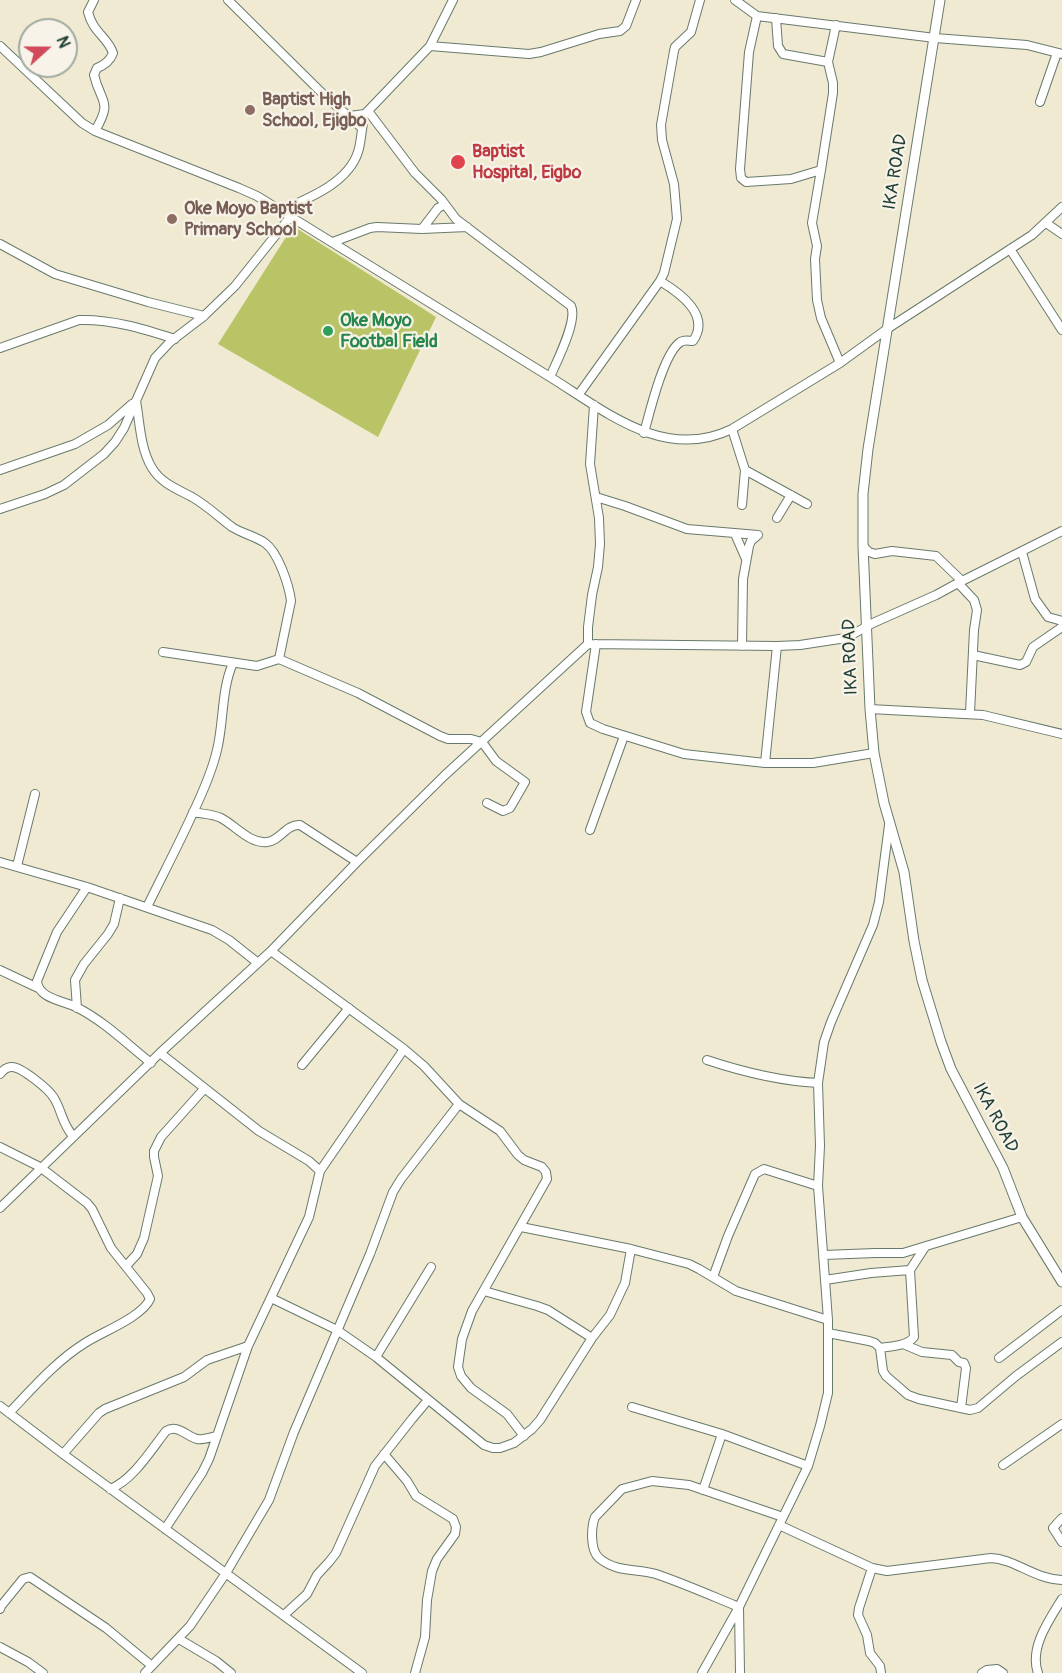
<!DOCTYPE html>
<html>
<head>
<meta charset="utf-8">
<style>
  body { margin:0 }
  #map { position:relative; width:1062px; height:1673px; overflow:hidden; background:#f0ead2; font-family:Pangolin,sans-serif }
  canvas { display:block }
  .north { position:absolute; left:18px; top:18px; width:60px; height:60px; box-sizing:border-box; background:#f7f3e8; border:2px solid #a1aaa0; border-radius:50%; rotate:69deg; font-size:16px; font-weight:700; line-height:24px; text-align:center; color:#1f3d34 }
  .north::after { content:''; display:block; margin:auto; width:21px; height:27px; background:#d1495b; clip-path:polygon(50% 0,100% 100%,50% 72%,0 100%) }
</style>
</head>
<body>
<div id="map">
<canvas width="1062" height="1673"></canvas>
<div class="north">N</div>
</div>
<script>
const context = document.querySelector('canvas').getContext('2d');
context.lineJoin = 'round';
function fillPath(path, color) { context.fillStyle = color; context.fill(path, 'evenodd'); }
function stroke(path, color, width, dash) { context.strokeStyle = color; context.lineWidth = width; context.lineCap = dash ? 'butt' : 'round'; context.setLineDash(dash || []); context.stroke(path); }
function label(font, color, halo, rows, align = 'center') {
  context.font = font + ' Pangolin,sans-serif'; context.lineWidth = 4.5; context.setLineDash([]); context.textBaseline = 'middle'; context.strokeStyle = halo; context.fillStyle = color; for (const [text, x, y, turn = 0] of rows) {
    context.save(); context.translate(x, y); context.rotate((+turn || 0) * Math.PI / 180); context.textAlign = isNaN(turn) ? turn : align; if (halo) context.strokeText(text, 0, 0); context.fillText(text, 0, 0); context.restore();
  }
}
fillPath(new Path2D(`
  M 293,226 L 436,317 L 378,437 L 218,344 Z`), '#b8c466');
const minor = new Path2D(`
  M 94,0 L 88,12 C 93,33 107,36 113,53 C 110,61 105,65 97,68 L 94,75 C 101,104 113,100 95,131
  M 228,0 L 325,96 L 362,128
  M 735,0 L 757,16 L 935,38 L 1027,45 L 1062,54
  M 757,16 L 749,52 L 740,169 L 741,178 L 746,182 L 791,179 L 821,170
  M 776,18 L 778,46 L 783,54 L 828,62
  M 836,25 L 828,62 L 833,83 L 833,93 L 821,170 L 812,223 L 817,246 L 815,259 L 817,300 L 821,318 L 840,363
  M 0,46 L 82,123 L 95,131 L 239,188 L 257,196 L 550,377 C 605,411 664,462 732,429 L 840,363 L 887,329 L 1032,235 L 1062,207
  M 430,46 L 529,54 L 541,52 L 599,34 L 620,31 L 626,26 L 636,0
  M 1040,102 L 1057,53
  M 368,111 L 415,173 L 441,199 L 456,219 L 571,306 C 578,320 557,361 550,377
  M 350,116 L 365,114 L 430,46 L 453,0
  M 282,210 C 309,198 348,183 358,152 C 361,143 361,133 363,124
  M 1046,223 L 1062,234
  M 422,229 L 438,208 L 444,205
  M 333,242 L 370,228 L 377,227 L 422,229 L 467,227
  M 0,244 L 55,274 L 148,302 L 204,316
  M 1010,249 L 1062,330
  M 0,348 L 79,320 C 112,319 144,329 175,339
  M 579,394 L 660,281 L 664,273 L 677,219 L 674,184 L 662,140 L 661,125 L 674,51 L 675,47 L 691,32 L 700,0
  M 136,401 C 140,423 140,448 152,468 C 161,483 177,489 192,497 C 206,505 219,517 232,527 C 243,534 255,536 265,543 C 278,552 289,585 291,601 L 279,659
  M 732,429 L 745,470 L 742,505
  M 644,433 C 650,411 663,356 679,343 C 684,339 688,341 693,341 C 711,315 680,293 660,281
  M 0,470 L 75,444 L 108,425 L 132,404
  M 745,470 L 807,504
  M 596,497 L 625,506 L 687,529 L 758,535
  M 0,509 L 45,494 L 64,485 L 104,454 L 115,442 L 124,428 L 155,358 L 170,342 L 204,316 L 235,286 L 291,216
  M 777,518 L 791,495
  M 735,534 L 746,559
  M 863,546 L 869,552 L 875,554 L 892,551 L 936,556 L 962,581
  M 1022,552 L 1035,599 L 1048,617 L 1062,621
  M 958,583 L 974,600 L 977,610 L 974,630 L 970,713
  M 588,644 L 588,627 L 592,595 L 598,567 L 600,544 L 599,518 L 590,464 L 594,405
  M 596,644 L 586,712 L 590,723 L 603,729 L 684,754 L 765,763 L 813,763 L 874,753
  M 742,646 L 743,579 L 749,546 L 751,541 L 758,535
  M 163,652 L 257,666 L 279,659 L 358,693 L 440,736 L 448,739 L 471,739 L 482,742 L 496,761 L 525,782 L 510,808 L 503,811 L 487,803
  M 973,655 L 1020,665 L 1026,662 L 1033,647 L 1062,627
  M 870,709 L 983,715 L 1062,734
  M 765,763 L 777,646
  M 193,812 C 202,814 213,814 221,818 C 236,826 250,844 267,842 C 280,841 286,824 300,825 L 357,862
  M 590,830 L 624,736
  M 0,862 L 87,887 L 212,930 L 229,940 L 258,963
  M 17,866 L 35,794
  M 87,887 L 57,932 L 37,981 C 38,999 65,1001 78,1008 C 105,1022 127,1044 151,1063
  M 147,907 C 162,876 178,846 192,815 C 202,794 212,772 217,750 C 224,722 221,690 233,663
  M 271,951 L 404,1049 L 424,1066 L 459,1104 L 500,1131 L 518,1155 L 524,1160 L 542,1167 L 546,1172 L 547,1179 L 472,1311 L 462,1339 L 458,1367 L 461,1376 L 471,1388 L 507,1414 L 524,1436
  M 0,970 L 38,988
  M 77,1008 L 75,980 L 84,964 L 108,934 L 114,924 L 120,898
  M 160,1053 L 259,1131 L 309,1161 L 320,1171
  M 707,1060 C 743,1072 779,1081 818,1083
  M 302,1065 L 349,1008
  M 0,1074 C 3,1070 6,1067 12,1067 C 21,1067 49,1089 54,1098 C 62,1111 62,1124 73,1136
  M 0,1147 L 40,1167 L 87,1203 L 92,1209 L 111,1248 L 147,1293 L 150,1299 C 142,1317 102,1332 85,1343 C 56,1361 32,1389 9,1413
  M 0,1208 L 160,1053 L 271,951 L 357,862 L 444,776 L 588,644 L 777,646 L 800,645 L 846,638 L 873,623 L 936,595 L 958,583 L 1062,531
  M 521,1227 L 631,1249 L 689,1264 L 699,1269 L 736,1291 L 828,1320
  M 824,1255 L 875,1253 L 903,1253 L 1022,1217
  M 126,1266 L 137,1254 L 144,1238 L 158,1176 L 154,1157 L 154,1151 L 161,1137 L 204,1089
  M 713,1277 L 728,1236 L 755,1174 L 764,1169 L 818,1186
  M 825,1280 L 871,1273 L 910,1270
  M 484,1291 L 537,1306 L 548,1310 L 592,1338
  M 271,1298 L 337,1330 L 376,1357 L 484,1445 L 493,1448 L 500,1448 L 514,1443 L 532,1429 L 540,1420 L 592,1338 L 610,1315 L 625,1283 L 631,1249
  M 828,1333 L 869,1341 L 875,1343 L 880,1348 C 892,1346 907,1346 914,1337 L 910,1270 L 925,1247
  M 903,1344 L 922,1352 L 952,1355 L 959,1362 L 964,1363 L 966,1368 L 961,1408
  M 880,1348 L 883,1371 L 886,1376 L 908,1395 L 919,1399 L 970,1410 L 978,1408 L 1016,1376 L 1062,1342
  M 376,1357 L 431,1267
  M 999,1358 L 1062,1310
  M 0,1406 L 63,1454 L 362,1673
  M 632,1407 L 722,1434 L 808,1466
  M 63,1454 L 99,1413 L 105,1409 L 184,1377 L 207,1360 L 248,1346
  M 384,1454 L 407,1481 L 416,1496 L 453,1519 L 456,1527 L 455,1534 L 437,1559 L 432,1571 L 427,1600 L 425,1637 L 415,1673
  M 1003,1465 L 1062,1424
  M 110,1489 C 133,1480 151,1450 166,1431 C 178,1424 186,1436 197,1439 C 203,1440 211,1437 217,1436
  M 703,1490 L 722,1434
  M 1062,1518 L 1053,1528 L 1062,1542
  M 779,1525 L 872,1568 L 887,1571 L 991,1558 C 1015,1559 1034,1579 1062,1580
  M 165,1529 L 202,1473 L 209,1459 L 248,1346 L 309,1217 L 320,1171 L 404,1049
  M 872,1568 L 859,1608 L 858,1615 L 867,1635 L 870,1653 L 880,1666 L 881,1673
  M 0,1609 L 1,1606 L 23,1579 L 30,1577 L 106,1628 L 152,1666
  M 284,1615 L 307,1594 L 317,1575 L 329,1562 L 336,1553 L 375,1466 L 412,1419 L 428,1400
  M 179,1639 L 216,1661 L 231,1673
  M 0,1647 L 28,1662 L 43,1673
  M 145,1673 L 190,1626 L 226,1573 L 269,1500 L 294,1432 L 370,1254 L 393,1192 L 401,1179 L 459,1104
  M 702,1673 L 739,1607 C 712,1596 685,1584 656,1574 C 636,1568 617,1573 599,1558 C 590,1550 591,1527 595,1517 L 622,1489 L 652,1481 L 689,1485 L 783,1517
  M 740,1673 L 739,1607 L 808,1466 L 820,1426 L 828,1393 L 828,1320 L 818,1186 L 820,1146 L 818,1083 L 824,1042 L 831,1022 L 873,925 L 879,902 L 889,825
  M 982,1673 L 987,1670 L 997,1669 L 1003,1673
  M 1038,1673 C 1029,1648 1049,1620 1062,1599`);
const tertiary = new Path2D(`
  M 940,0 L 868,449 L 863,494 L 863,546 L 870,709 L 874,753 L 884,803 L 904,872 L 914,941 L 922,980 L 941,1042 L 951,1069 L 1003,1168 L 1022,1217 L 1062,1282`);
stroke(minor, '#687a6b', 10);
stroke(tertiary, '#687a6b', 11);
stroke(minor, '#fff', 8);
stroke(tertiary, '#fff', 9);
for (const [x, y, r, color] of [
  [250,110,6,"#8d6e63"],
  [458,162,8,"#e0444e"],
  [172,219,6,"#8d6e63"],
  [328,331,6,"#2e9e5b"]
]) { const dot = new Path2D(); dot.arc(x, y, r, 0, 2 * Math.PI); context.fillStyle = color; context.fill(dot); stroke(dot, '#f7f3e8', 2); }
label('bold 18px', '#785e54', '#f7f3e8', [
  ["Baptist High",262,100],
  ["School, Ejigbo",262,121],
  ["Oke Moyo Baptist",184,209],
  ["Primary School",184,230]
], 'left');
label('bold 18px', '#be3a42', '#f7f3e8', [
  ["Baptist",472,152],
  ["Hospital, Eigbo",472,173]
], 'left');
label('18px', '#1f3d34', '#f7f3e8', [
  ["IKA ROAD",896,172,-81],
  ["IKA ROAD",851,657,-92],
  ["IKA ROAD",995,1118,62]
]);
label('bold 18px', '#27864d', '#f7f3e8', [
  ["Oke Moyo",340,321],
  ["Footbal Field",340,342]
], 'left');
</script>
</body>
</html>
